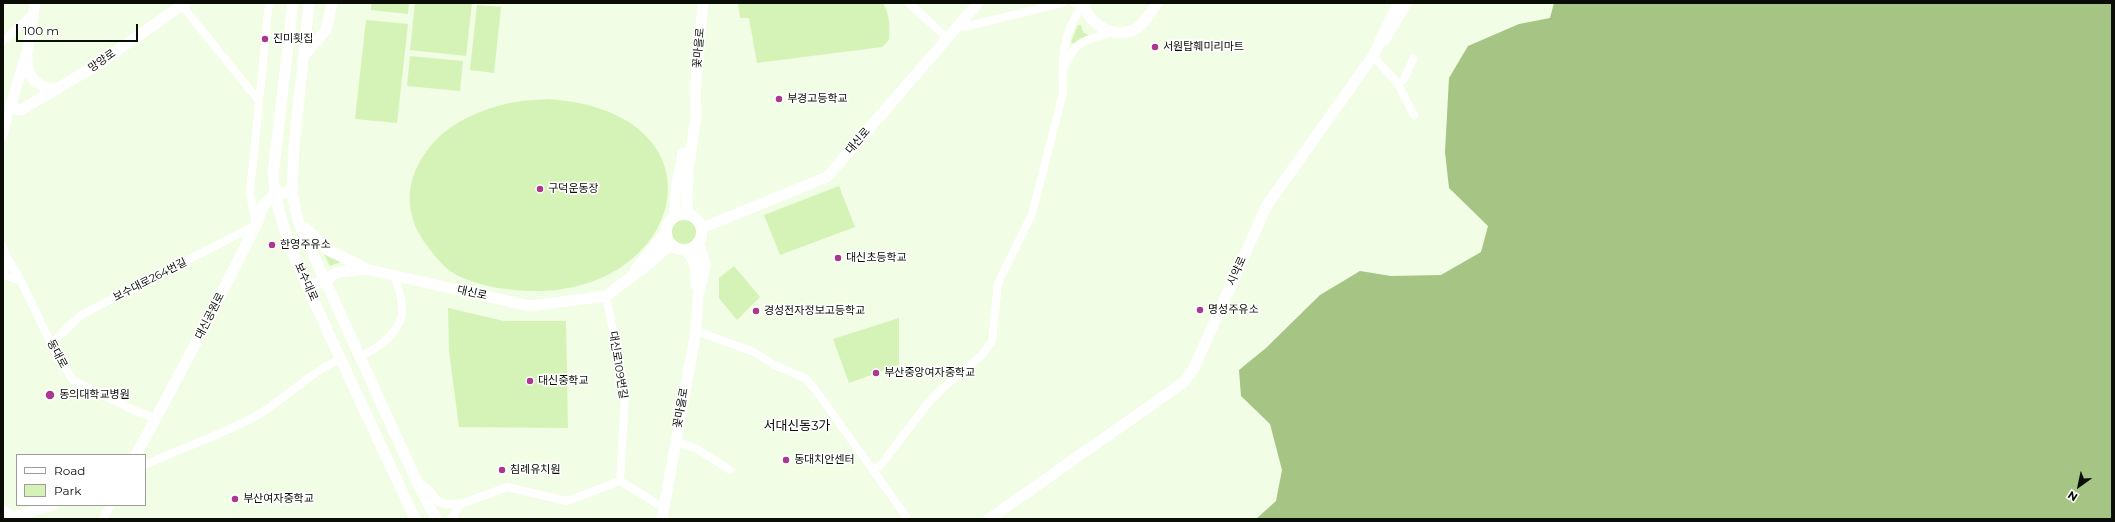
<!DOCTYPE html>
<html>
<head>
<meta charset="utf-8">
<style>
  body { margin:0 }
  #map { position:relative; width:2115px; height:522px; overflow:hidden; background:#f1fde4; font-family:Montserrat,sans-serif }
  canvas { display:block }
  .frame { position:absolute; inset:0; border:4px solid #090d06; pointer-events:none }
  .legend { position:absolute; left:16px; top:454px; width:130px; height:52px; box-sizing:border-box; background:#fff; border:1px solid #9d9e9b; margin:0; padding:5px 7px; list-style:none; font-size:12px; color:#090d06 }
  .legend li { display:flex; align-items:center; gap:8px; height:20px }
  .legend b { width:20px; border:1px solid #9d9e9b }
  .north { position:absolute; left:2059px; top:466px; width:40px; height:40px; -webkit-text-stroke:3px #fff; paint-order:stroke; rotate:213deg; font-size:11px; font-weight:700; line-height:16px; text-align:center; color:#090d06 }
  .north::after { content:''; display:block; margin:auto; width:14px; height:18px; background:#090d06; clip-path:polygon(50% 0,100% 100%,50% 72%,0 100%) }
  .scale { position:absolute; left:16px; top:24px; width:122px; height:18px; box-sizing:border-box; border:2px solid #090d06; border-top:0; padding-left:5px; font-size:12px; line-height:14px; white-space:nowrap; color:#090d06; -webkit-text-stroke:3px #fff; paint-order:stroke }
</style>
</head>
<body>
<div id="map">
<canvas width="2115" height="522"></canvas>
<div class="frame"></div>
<ul class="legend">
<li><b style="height:5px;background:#fff"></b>Road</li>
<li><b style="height:11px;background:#d5f3b6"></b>Park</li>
</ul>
<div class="north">N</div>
<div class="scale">100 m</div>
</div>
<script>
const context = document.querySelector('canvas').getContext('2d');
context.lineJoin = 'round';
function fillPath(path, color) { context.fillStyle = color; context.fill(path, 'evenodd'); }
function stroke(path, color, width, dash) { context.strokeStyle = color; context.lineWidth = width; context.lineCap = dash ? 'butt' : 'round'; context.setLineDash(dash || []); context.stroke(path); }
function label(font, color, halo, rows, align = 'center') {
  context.font = font + ' Montserrat,"Noto Sans KR",sans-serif'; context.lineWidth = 3.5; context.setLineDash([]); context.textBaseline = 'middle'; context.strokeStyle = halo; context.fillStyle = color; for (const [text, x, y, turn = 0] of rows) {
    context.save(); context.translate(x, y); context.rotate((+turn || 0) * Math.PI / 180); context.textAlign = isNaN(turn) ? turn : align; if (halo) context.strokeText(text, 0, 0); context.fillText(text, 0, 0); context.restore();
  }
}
fillPath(new Path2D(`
  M 371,3 L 409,3 L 408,14 L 371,10 Z
  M 415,3 L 472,3 L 466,56 L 410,50 Z
  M 738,3 L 883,3 C 890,15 890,27 889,40 L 882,47 L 757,63 L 749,18 L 740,18 Z
  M 477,5 L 501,7 L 494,73 L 470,70 Z
  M 366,20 L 408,24 L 397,123 L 355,119 Z
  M 1078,25 L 1081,25 L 1083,32 L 1091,37 L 1074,44 L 1071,42 Z
  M 410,56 L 463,61 L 460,91 L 407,86 Z
  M 548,99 C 738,112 684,307 515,290 C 493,288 468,283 450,271 C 442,265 434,255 428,247 C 399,210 406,170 438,138 C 457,119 490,106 516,102 C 526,100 537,100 548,99 Z
  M 839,186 L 855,227 L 780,255 L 764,215 Z
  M672 232a12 12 0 1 1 24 0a12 12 0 1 1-24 0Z
  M 322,250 L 344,261 L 330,266 Z
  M 734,266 L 760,297 L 737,320 L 719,298 L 719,278 Z
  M 448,308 L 504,321 L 566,321 L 568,428 L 459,427 L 449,351 Z
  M 899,318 L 899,365 L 849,383 L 833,339 Z`), '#d5f3b6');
fillPath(new Path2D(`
  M 1554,3 L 2112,3 L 2112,519 L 1256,519 L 1276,501 L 1282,470 L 1270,424 L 1241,396 L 1239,370 L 1266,348 L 1320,295 L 1360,271 L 1391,276 L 1441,275 L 1481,252 L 1488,226 L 1449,188 L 1445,152 L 1449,78 L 1468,46 L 1519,24 L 1550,18 Z`), '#a6c484');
stroke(new Path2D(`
  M 180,3 L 259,101
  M 909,3 L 948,39
  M 960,25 L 964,27 L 1062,3
  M 3,41 L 34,13
  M 1385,42 L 1408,3
  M 1373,56 L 1398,84 L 1414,115
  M 1064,68 C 1068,59 1074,46 1083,42 C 1092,37 1102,37 1111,31
  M 1398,85 L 1404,79 L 1413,59
  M 3,137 L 10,108
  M 3,246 L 6,256 L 21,281 L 56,354 L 73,380 L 129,408 L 154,418
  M 3,271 L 7,267 L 7,257
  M 3,275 L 21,281
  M 606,296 L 625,393 L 620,481
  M 696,331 L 754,352 L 774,365 L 805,378 L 814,388 L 908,519
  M 51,344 L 81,315 L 256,225 L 250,193 L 269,3
  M 360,357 C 376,349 394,337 401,319 C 405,307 398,288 395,276
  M 675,441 L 697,449 L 730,470
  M 145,465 C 181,448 219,436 254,417 C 285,400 309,372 341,359
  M 872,469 L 880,466 L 928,403 L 945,386 L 982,355 L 992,341 L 998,283 L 1032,214 L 1063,93 C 1061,57 1063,34 1083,4 L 1075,3
  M 620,481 L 664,508
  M 417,482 L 427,488 L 439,502 L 447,504 L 461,504 L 507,487 L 567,501 L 620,481
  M 3,509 L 9,513 L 11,519
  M 103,519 L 111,505
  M 451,519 L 461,504`), '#fff', 8);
stroke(new Path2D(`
  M 35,3 L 28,49 L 10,108 L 21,110 L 95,66 L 185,3
  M 293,3 L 273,174 C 278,232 306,282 329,334 C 358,396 386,457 415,519
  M 309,3 L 294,147 L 292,192 L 298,221 L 417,482 L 436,519
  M 1083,3 C 1090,26 1116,41 1137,28 C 1146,22 1151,12 1157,3
  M 304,55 L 326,30 L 332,3
  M 27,58 C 26,78 39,89 58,89
  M 687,214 L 688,171 L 696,116 L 695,93 L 703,3
  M666 232a18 18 0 1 1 36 0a18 18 0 1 1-36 0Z
  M 674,216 L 677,184 L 683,153
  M 304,227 L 328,250 L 365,268
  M 702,228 L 827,177 L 978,3
  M 686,250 C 696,261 696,270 696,285
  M 636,269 L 666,232
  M 308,288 L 339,272 L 365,269 L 530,306 L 606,296 L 647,265 L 671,244
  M 136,455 L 205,326 L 256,225 L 263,206 L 275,194 L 292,192
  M 11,518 L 52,505
  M 662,519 L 696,331 L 698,297 L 702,281 L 705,263 L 698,242
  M 989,519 L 1184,382 L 1193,370 L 1267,205 L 1373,56 L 1398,3`), '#fff', 11);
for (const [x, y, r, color] of [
  [265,39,4,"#ab3791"],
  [1155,47,4,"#ab3791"],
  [779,99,4,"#ab3791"],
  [540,189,4,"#ab3791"],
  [272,245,4,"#ab3791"],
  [838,258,4,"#ab3791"],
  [1200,310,4,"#ab3791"],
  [756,311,4,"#ab3791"],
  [876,373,4,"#ab3791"],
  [530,381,4,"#ab3791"],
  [50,395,5,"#ab3791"],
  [786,460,4,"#ab3791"],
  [502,470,4,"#ab3791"],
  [235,499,4,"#ab3791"]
]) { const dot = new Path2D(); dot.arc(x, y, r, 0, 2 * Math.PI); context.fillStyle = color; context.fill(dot); stroke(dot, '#fff', 1.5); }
label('11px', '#090d06', '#fff', [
  ["진미횟집",273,39],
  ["서원탑훼미리마트",1163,47],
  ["부경고등학교",787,99],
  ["구덕운동장",548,189],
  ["한영주유소",280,245],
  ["대신초등학교",846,258],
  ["명성주유소",1208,310],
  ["경성전자정보고등학교",764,311],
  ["부산중앙여자중학교",884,373],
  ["대신중학교",538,381],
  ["동의대학교병원",59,395],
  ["동대치안센터",794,460],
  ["침례유치원",510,470],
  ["부산여자중학교",243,499]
], 'left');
label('11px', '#090d06', '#fff', [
  ["꽃마을로",699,48,-85],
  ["망양로",102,61,-35],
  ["대신로",858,141,-49],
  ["시약로",1237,271,-66],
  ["보수대로264번길",150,280,-27],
  ["보수대로",306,282,66],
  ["대신로",472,293,12],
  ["대신공원로",210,316,-63],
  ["동대로",57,354,62],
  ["대신로109번길",618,365,81],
  ["꽃마을로",681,408,-80]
]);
label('13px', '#090d06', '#fff', [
  ["서대신동3가",797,426]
]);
</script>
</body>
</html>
